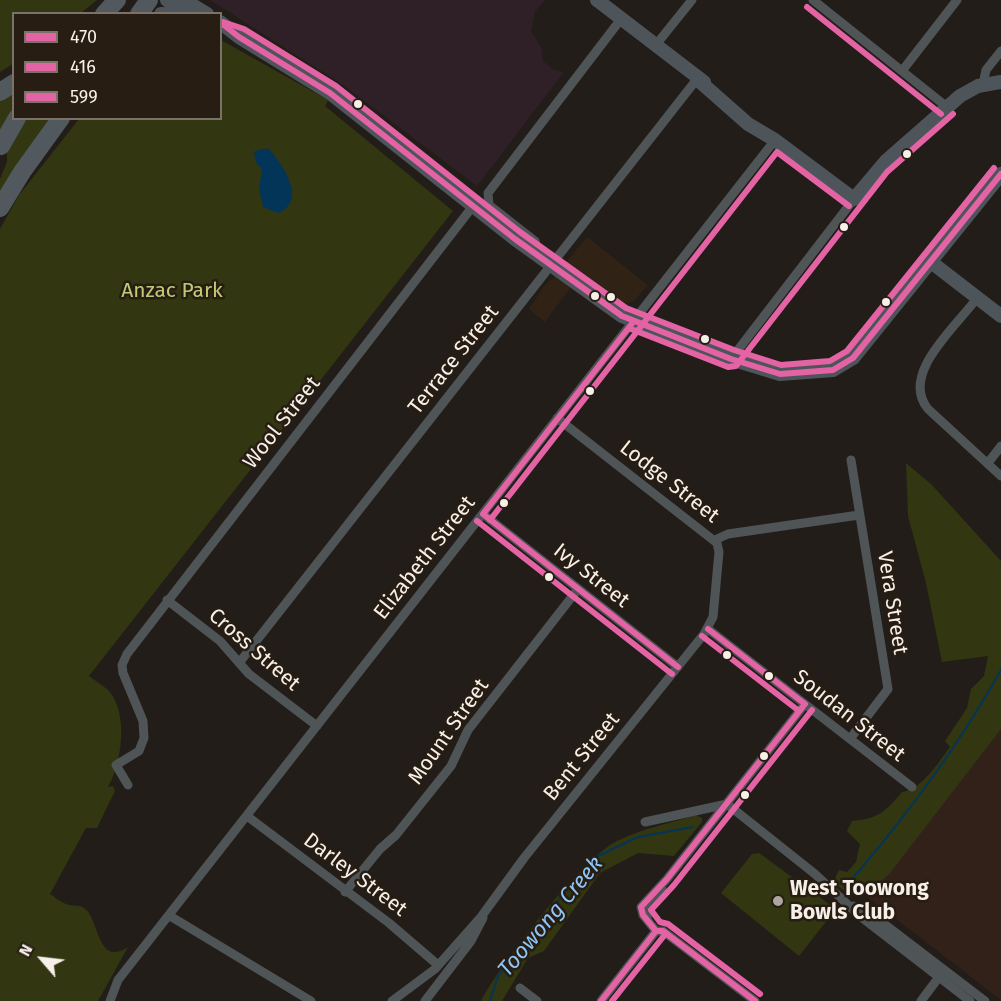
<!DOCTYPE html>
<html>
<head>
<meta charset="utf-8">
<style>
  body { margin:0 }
  #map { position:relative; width:1001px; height:1001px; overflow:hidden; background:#221d18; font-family:"Fira Sans",sans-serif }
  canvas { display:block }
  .legend { position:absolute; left:12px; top:12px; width:210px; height:108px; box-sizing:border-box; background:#271d13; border:2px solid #7a7169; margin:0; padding:8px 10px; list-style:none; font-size:18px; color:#f7f0e9 }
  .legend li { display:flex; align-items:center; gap:12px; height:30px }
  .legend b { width:30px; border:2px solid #7a7169 }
  .north { position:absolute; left:12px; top:929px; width:60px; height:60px; -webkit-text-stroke:4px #271d13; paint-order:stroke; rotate:298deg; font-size:16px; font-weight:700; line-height:24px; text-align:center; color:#f7f0e9 }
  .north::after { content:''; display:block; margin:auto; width:21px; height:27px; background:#f7f0e9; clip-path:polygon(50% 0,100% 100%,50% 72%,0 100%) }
</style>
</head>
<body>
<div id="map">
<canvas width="1001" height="1001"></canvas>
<ul class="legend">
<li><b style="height:8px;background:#e463a4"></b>470</li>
<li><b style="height:8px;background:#e463a4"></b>416</li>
<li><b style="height:8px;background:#e463a4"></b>599</li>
</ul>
<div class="north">N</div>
</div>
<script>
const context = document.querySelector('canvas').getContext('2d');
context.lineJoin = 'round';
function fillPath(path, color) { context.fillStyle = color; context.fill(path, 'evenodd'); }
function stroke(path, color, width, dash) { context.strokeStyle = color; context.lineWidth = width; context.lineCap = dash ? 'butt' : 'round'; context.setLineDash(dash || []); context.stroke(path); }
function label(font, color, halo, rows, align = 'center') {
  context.font = font + ' "Fira Sans",sans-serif'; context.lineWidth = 5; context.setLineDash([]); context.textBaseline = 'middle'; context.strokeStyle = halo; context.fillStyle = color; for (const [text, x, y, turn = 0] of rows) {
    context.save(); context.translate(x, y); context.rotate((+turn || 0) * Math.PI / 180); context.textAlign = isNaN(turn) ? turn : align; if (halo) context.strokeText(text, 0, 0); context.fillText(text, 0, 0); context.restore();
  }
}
fillPath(new Path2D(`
  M 587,237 L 648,285 L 633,302 L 627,303 L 611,297 L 566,262 Z
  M 557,275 L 571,287 L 545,322 L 529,309 L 544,286 Z`), '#302315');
fillPath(new Path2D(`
  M 210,0 L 545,0 L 535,12 L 531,31 L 541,47 L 543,61 L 554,70 L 564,72 L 477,186 L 343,85 Z`), '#2f2028');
fillPath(new Path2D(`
  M 1001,718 L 1001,1000 L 866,896 Z`), '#312119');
fillPath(new Path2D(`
  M 0,0 L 97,0 L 81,13 L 14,14 L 13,64 L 0,72 Z
  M 221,40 L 328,100 L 325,106 L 453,211 L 89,676 C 95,681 103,685 108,690 C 129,712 122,763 108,787 L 113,786 L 115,791 L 97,828 L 86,828 L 50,894 C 55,897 60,902 66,904 C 72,907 79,904 84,908 C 100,918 96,968 128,947 L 98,1001 L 0,1001 L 0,229 L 19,195 L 79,119 L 220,118 Z
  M 13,89 L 13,114 L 0,131 L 0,98 Z
  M 22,119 L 54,119 L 0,196 L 0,179 L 7,162 L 7,142 Z
  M 906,463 L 932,485 L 1001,561 L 1001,729 L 890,873 L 877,885 L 849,895 L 833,882 L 839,870 L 847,872 L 856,862 L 860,844 L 847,831 L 852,821 C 878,819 886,811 902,792 C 922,789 938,763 950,747 L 945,741 L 967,708 L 971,689 L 984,676 L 988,656 L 942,662 L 926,583 L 908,516 Z
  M 696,815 L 702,818 L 702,822 L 674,856 L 638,853 L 600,873 L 544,951 L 528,958 L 502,1001 L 481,1001 C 501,963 581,859 617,841 C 641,829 671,823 696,815 Z
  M 759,853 L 836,909 L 799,956 L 721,893 L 752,854 Z`), '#323611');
fillPath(new Path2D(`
  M 268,148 C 281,162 309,201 278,213 L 263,207 L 259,189 L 262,169 L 257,164 L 254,154 L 255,151 Z`), '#033558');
stroke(new Path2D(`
  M 853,878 C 909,813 959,745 1001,670
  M 490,1001 L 498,976 L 566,891 L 598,856 L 638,837 L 693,827`), '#033558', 2);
stroke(new Path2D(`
  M 813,0 L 947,107
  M 655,46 L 692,0
  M 902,71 L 957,0
  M 983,84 L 986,70 L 1001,51
  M 539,257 L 535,241 L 489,205 L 488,193 L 621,19
  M 977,298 C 957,326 899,374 928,409 L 1001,476
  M 731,359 L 854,199
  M 988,463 L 1001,446
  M 483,514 L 678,667
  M 715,540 L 728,534 L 859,515
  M 167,600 L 220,641 L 249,674 L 317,726
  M 708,629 L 912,787
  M 239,663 L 697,79
  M 850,739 L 888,689 L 851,460
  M 128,785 L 116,765 L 139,751 L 144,738 L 143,721 L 123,673 L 122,665 L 127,654 L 473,206
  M 247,816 L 389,923 L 438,965
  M 645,822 L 727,804 L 815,874 L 861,917 L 970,1001
  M 345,892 L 380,849 L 396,835 L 451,766 L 468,730 L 578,589
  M 853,906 L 866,910 L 985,1001
  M 170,916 L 311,1001
  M 647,919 L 648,911 L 662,889
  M 520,988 L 537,1001
  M 110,1001 L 118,980 L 775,140
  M 392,1001 L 435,969 L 481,917 L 524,858 L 704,634 L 713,617 L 719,552 L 717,543 L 557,418
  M 425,1001 L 471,941 L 483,918
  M 601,1001 L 656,931
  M 755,1001 L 663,931 L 656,931 L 643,915 L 641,907 L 667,879 L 805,704
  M 921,1001 L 939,977`), '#4f5457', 9);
stroke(new Path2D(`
  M 167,0 L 190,14
  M 184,0 L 207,14
  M 597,0 L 704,82
  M 161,14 L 183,14
  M 220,22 L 239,37 L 330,93 L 515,239 L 622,316 L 731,359 L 780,374 L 833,370 L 853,358 L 1001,174
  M 697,79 L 748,124 L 775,140 L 854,199 L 886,161 L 960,96 L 978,86 L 1001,82
  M 931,262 L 1001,316`), '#4d555a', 14);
stroke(new Path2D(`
  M 104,14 L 117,0
  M 139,14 L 149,0
  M 0,92 L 14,83
  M 1,146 L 17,118
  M 0,208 L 22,172 L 61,118`), '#51595f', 18);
stroke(new Path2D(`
  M 220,22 L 239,37 L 330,93 L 515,239 L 622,316 L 731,359 L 780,374 L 833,370 L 853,358 L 1001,174
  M 483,514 L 678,667
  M 483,514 L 634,321
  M 708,629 L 805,704
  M 601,1001 L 656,931
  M 755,1001 L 663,931 L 656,931 L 643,915 L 641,907 L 667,879 L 805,704`), '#e463a4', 6);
stroke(new Path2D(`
  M 807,7 L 941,114
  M 631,329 L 728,367 L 736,366 L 887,172 L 953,114
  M 490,520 L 777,152 L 849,206
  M 477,521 L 672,674
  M 702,636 L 799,711
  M 760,994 L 668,924 L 660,922 L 651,910 L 674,885 L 812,710
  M 612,1001 L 663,937`), '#e463a4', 6);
stroke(new Path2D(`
  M 223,22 L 244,29 L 336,86 L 520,232 L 626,308 L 734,350 L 781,365 L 830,361 L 847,351 L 994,168`), '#e463a4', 6);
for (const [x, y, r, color] of [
  [358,104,5,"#f7f0e9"],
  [907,154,5,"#f7f0e9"],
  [844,227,5,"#f7f0e9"],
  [595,296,5,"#f7f0e9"],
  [611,297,5,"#f7f0e9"],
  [886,302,5,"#f7f0e9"],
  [705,339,5,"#f7f0e9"],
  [590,391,5,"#f7f0e9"],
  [504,503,5,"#f7f0e9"],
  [549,577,5,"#f7f0e9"],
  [727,655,5,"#f7f0e9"],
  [769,676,5,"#f7f0e9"],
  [764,756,5,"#f7f0e9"],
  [745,795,5,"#f7f0e9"],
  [778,901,6,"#aca6a0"]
]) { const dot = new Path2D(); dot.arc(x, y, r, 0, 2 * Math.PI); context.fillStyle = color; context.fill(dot); stroke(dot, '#271d13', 2); }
label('21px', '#bdcc72', '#271d13', [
  ["Anzac Park",172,291]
]);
label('21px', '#f7f0e9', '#271d13', [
  ["Terrace Street",454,360,-52],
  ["Wool Street",282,423,-52],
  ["Lodge Street",669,482,38],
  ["Elizabeth Street",425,558,-52],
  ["Ivy Street",591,576,38],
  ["Vera Street",892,603,81],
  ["Cross Street",254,650,41],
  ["Soudan Street",849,716,38],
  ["Mount Street",449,732,-55],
  ["Bent Street",582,757,-51],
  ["Darley Street",355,875,37]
]);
label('bold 21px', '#f7f0e9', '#271d13', [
  ["West Toowong",790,889],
  ["Bowls Club",790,913]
], 'left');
label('italic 22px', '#8dc6f9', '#271d13', [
  ["Toowong Creek",551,917,-50]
]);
</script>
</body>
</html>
